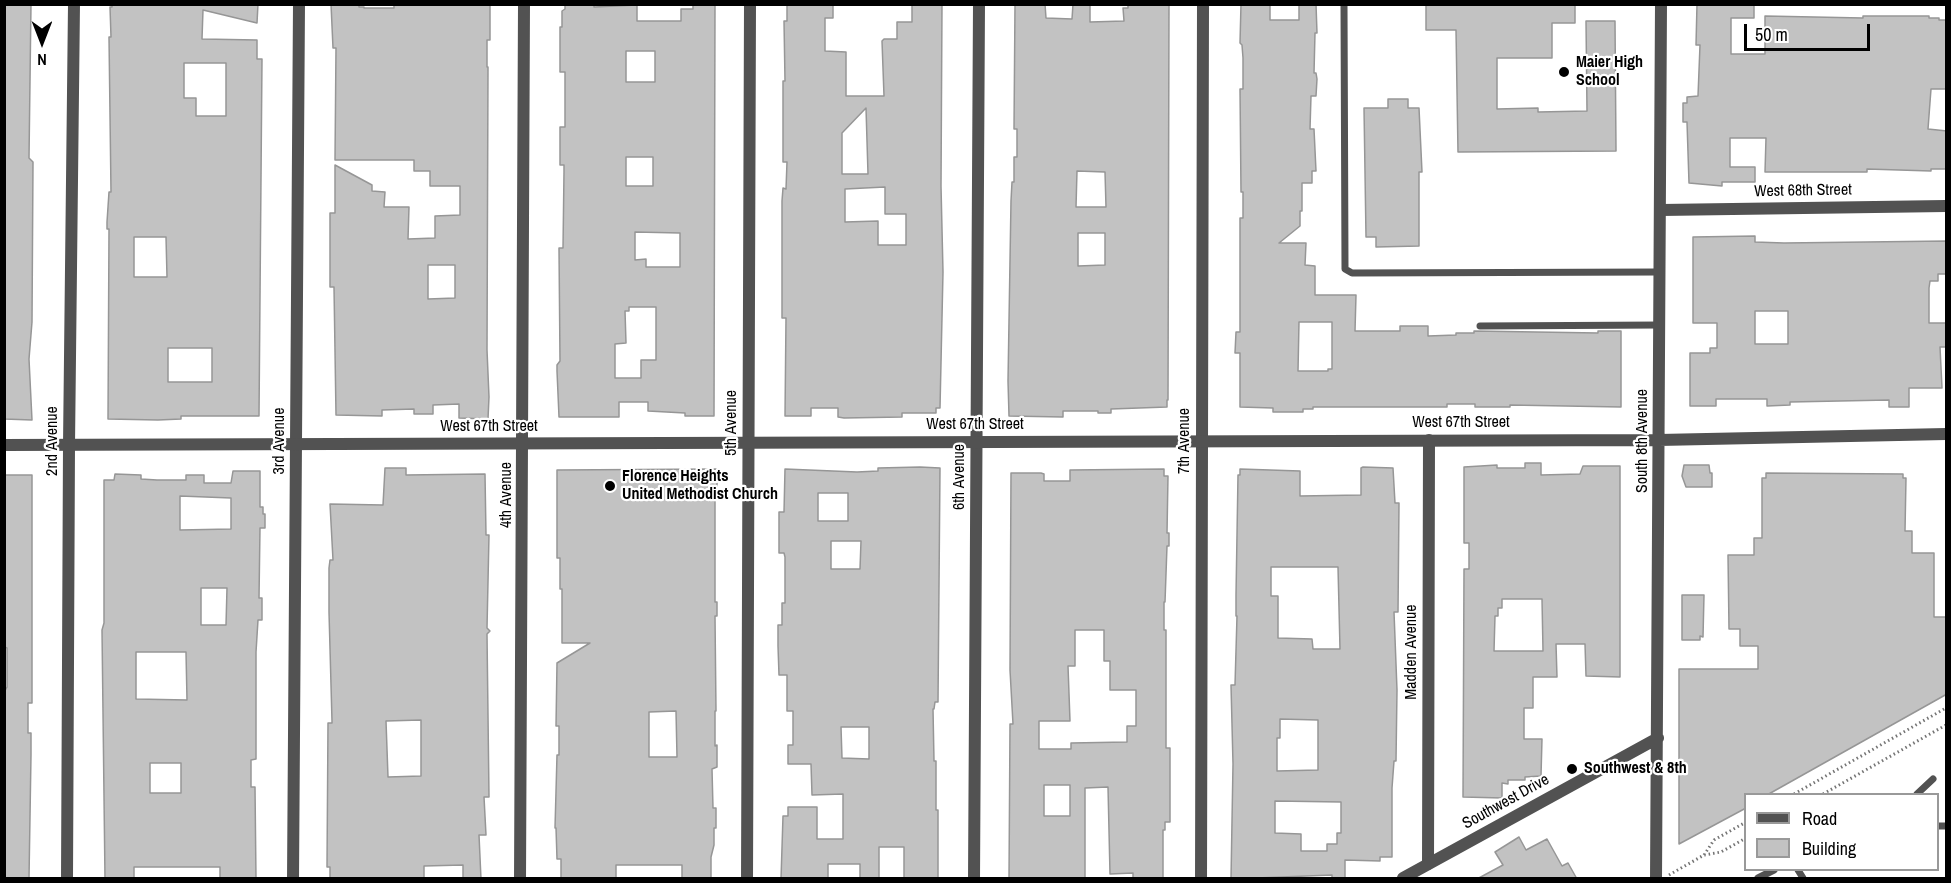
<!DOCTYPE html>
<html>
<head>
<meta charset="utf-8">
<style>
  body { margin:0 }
  #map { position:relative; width:1951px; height:883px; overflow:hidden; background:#fff; font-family:"Archivo Narrow",sans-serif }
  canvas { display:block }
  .frame { position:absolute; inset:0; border:6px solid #000; pointer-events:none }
  .legend { position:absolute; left:1744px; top:793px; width:195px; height:78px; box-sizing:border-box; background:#fff; border:2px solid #999; margin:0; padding:8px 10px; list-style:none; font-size:18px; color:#000 }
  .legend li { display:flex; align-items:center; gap:12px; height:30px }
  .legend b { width:30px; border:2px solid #999 }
  .north { position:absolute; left:12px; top:12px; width:60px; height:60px; -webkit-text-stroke:4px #fff; paint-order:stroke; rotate:180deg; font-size:16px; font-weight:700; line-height:24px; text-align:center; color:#000 }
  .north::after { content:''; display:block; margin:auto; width:21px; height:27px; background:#000; clip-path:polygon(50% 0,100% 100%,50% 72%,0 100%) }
  .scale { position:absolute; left:1744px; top:24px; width:126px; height:27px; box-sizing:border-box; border:3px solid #000; border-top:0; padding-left:8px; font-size:18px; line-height:21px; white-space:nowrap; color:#000; -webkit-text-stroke:4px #fff; paint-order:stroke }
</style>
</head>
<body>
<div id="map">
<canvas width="1951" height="883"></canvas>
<div class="frame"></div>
<ul class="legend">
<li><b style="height:8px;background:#525252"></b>Road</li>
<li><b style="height:16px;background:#c2c2c2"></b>Building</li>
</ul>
<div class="north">N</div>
<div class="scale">50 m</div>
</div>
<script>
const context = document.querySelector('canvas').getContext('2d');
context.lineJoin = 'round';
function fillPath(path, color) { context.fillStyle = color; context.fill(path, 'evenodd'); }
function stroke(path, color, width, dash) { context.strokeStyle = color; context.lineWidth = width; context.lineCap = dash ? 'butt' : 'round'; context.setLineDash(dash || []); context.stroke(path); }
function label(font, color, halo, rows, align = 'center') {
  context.font = font + ' "Archivo Narrow",sans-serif'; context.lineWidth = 4.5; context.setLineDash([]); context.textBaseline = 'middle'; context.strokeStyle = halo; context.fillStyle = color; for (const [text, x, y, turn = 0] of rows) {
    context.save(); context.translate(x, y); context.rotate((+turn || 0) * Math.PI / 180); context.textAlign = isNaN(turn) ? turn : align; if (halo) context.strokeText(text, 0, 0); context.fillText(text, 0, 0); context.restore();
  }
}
const building = new Path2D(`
  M 4,4 L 31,4 L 29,158 L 33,162 L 32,322 L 29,359 L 32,420 L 4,419 Z
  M 112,4 L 258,4 L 257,23 L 203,10 L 202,39 L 257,40 L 257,59 L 262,59 L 259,416 L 181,416 L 181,419 L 158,420 L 108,419 L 109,229 L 107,229 L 107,222 L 109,192 L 111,192 L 109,37 L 111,37 L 110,7 L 112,7 ZM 184,63 L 226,63 L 226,116 L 196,116 L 196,98 L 184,98 ZM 134,237 L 166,237 L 167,277 L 134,277 ZM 168,348 L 212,348 L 212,382 L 168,382 Z
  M 331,4 L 359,4 L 359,7 L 364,7 L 364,8 L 394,8 L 394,4 L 490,4 L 490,40 L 487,40 L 487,67 L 488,67 L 487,350 L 489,397 L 488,419 L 459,418 L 459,404 L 433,405 L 433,414 L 414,414 L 414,409 L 382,410 L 382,416 L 336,415 L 334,287 L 330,287 L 330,213 L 335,213 L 335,165 L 372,185 L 372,191 L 385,192 L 384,207 L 409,207 L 408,239 L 435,238 L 435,216 L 460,215 L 460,186 L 430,186 L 430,171 L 414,171 L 414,160 L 335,160 L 336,48 L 333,48 ZM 428,265 L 455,265 L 455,298 L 428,299 Z
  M 565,4 L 594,4 L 594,7 L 637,5 L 637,21 L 681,21 L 681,9 L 693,9 L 693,4 L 715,4 L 714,416 L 685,416 L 685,413 L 648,411 L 648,402 L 619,402 L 619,417 L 559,417 L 557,371 L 557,365 L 560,361 L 559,248 L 563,248 L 564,172 L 564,165 L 560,165 L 560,127 L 565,127 L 565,72 L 560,72 L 560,27 L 562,27 L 562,11 L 565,9 ZM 626,51 L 655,51 L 655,82 L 626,82 ZM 626,157 L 653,157 L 653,186 L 626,186 ZM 635,232 L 680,233 L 680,267 L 646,267 L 646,259 L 635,260 ZM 629,307 L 656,307 L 656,360 L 641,360 L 641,378 L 615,378 L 615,344 L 626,343 L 625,311 L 629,311 Z
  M 787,4 L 833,4 L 833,18 L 825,18 L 825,51 L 846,52 L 846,96 L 884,96 L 882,41 L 884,39 L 897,39 L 897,22 L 912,22 L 912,4 L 942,4 L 941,186 L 943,272 L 940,408 L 936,408 L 936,413 L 902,413 L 902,417 L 844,418 L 838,417 L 838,408 L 811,408 L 811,416 L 785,416 L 786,318 L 782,318 L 782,201 L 783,188 L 786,189 L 787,162 L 783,162 L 783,81 L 785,81 L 784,21 L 787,21 ZM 866,108 L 868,174 L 842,174 L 842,133 ZM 885,187 L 885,214 L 906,214 L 906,245 L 878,245 L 878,221 L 845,222 L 845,189 Z
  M 1015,4 L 1045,4 L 1046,18 L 1072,19 L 1073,4 L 1090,4 L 1090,22 L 1124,21 L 1123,8 L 1128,8 L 1128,4 L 1169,4 L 1168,400 L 1167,400 L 1167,407 L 1111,409 L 1111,413 L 1098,413 L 1098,411 L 1063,411 L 1063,417 L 1009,416 L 1008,381 L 1011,201 L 1012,182 L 1014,182 L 1014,157 L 1017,157 L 1017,129 L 1014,129 ZM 1077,171 L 1105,172 L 1106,207 L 1076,207 ZM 1078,233 L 1105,233 L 1105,265 L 1078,266 Z
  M 1241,4 L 1270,4 L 1270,20 L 1299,20 L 1299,4 L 1316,4 L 1317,33 L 1315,33 L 1314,73 L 1316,73 L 1317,79 L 1316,96 L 1311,96 L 1310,129 L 1314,129 L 1316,171 L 1312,171 L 1312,183 L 1302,183 L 1302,211 L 1300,211 L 1300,226 L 1279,243 L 1306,243 L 1305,265 L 1315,266 L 1315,295 L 1356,295 L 1355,331 L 1400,331 L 1400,326 L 1428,326 L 1428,336 L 1456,335 L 1456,333 L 1474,333 L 1474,331 L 1598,333 L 1598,331 L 1621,331 L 1621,407 L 1510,405 L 1510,407 L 1475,407 L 1475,404 L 1447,404 L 1447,407 L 1313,407 L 1313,409 L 1303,409 L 1303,412 L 1273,412 L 1273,408 L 1240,407 L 1240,353 L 1235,353 L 1236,332 L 1240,332 L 1240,218 L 1243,218 L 1243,192 L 1241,192 L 1240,89 L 1243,89 L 1243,58 L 1242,45 L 1240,43 ZM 1299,322 L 1332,322 L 1332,369 L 1328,369 L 1328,371 L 1298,371 Z
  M 1426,4 L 1575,4 L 1575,23 L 1552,23 L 1552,58 L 1497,58 L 1497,109 L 1538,108 L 1538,112 L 1587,111 L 1586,21 L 1615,21 L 1616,151 L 1458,152 L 1456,30 L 1426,30 Z
  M 1697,4 L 1754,4 L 1754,18 L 1731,18 L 1731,54 L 1765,54 L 1765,16 L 1863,18 L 1863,16 L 1929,16 L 1929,18 L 1939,18 L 1939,20 L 1947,20 L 1947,89 L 1931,89 L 1928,129 L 1947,131 L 1947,169 L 1931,169 L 1931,171 L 1867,169 L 1867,172 L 1765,172 L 1766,138 L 1730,138 L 1730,167 L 1755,167 L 1755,182 L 1722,182 L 1722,186 L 1689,183 L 1687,122 L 1683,122 L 1683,103 L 1687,103 L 1687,97 L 1698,96 L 1700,45 L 1696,45 Z
  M 1388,99 L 1408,99 L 1408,108 L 1419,108 L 1422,172 L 1419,172 L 1419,246 L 1376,247 L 1376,237 L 1366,237 L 1364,108 L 1388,108 Z
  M 1755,236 L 1755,242 L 1784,243 L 1947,241 L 1947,274 L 1938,274 L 1938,281 L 1930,281 L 1929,288 L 1929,323 L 1947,323 L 1947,347 L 1940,347 L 1942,388 L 1909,388 L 1909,407 L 1889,407 L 1889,400 L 1790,402 L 1790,405 L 1767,406 L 1767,399 L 1716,399 L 1716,406 L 1690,406 L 1690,353 L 1710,353 L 1710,348 L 1717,348 L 1717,323 L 1693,323 L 1693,237 ZM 1755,311 L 1788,311 L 1788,344 L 1755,344 Z
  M 1525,463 L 1541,463 L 1541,475 L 1580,474 L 1583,466 L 1620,466 L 1620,677 L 1586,676 L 1585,644 L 1556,644 L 1557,677 L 1533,677 L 1533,708 L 1524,708 L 1524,739 L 1542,739 L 1541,776 L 1525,777 L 1525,780 L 1508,780 L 1508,784 L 1502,783 L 1502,798 L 1463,797 L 1464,569 L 1469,569 L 1469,543 L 1464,543 L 1464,467 L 1497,465 L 1497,468 L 1525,468 ZM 1502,599 L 1542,599 L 1543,651 L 1494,651 L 1495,616 L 1498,616 L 1498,608 L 1502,608 Z
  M 1684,465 L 1709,465 L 1710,473 L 1712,473 L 1712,487 L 1686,487 L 1682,476 Z
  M 920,467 L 940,468 L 938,702 L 935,702 L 934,709 L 933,709 L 934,761 L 936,761 L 936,810 L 938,810 L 938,879 L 904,879 L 904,847 L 879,847 L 879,879 L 860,879 L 860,864 L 828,864 L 828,878 L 781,879 L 783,816 L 788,816 L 788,807 L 817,807 L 817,839 L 843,839 L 843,794 L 812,795 L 811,764 L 788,764 L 788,745 L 793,745 L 793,711 L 787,711 L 787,675 L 779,675 L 778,646 L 778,625 L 782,625 L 782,603 L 785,603 L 785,557 L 784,553 L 779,553 L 779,512 L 784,512 L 785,469 L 857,472 L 878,471 L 878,468 ZM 818,493 L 848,493 L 848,521 L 818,521 ZM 831,541 L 861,541 L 860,569 L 831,569 ZM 841,727 L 869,727 L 869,759 L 842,758 Z
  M 1363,467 L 1393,468 L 1395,503 L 1399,503 L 1398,612 L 1394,612 L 1397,690 L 1396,761 L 1394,761 L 1392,788 L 1392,857 L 1380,857 L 1380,861 L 1345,860 L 1345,879 L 1332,879 L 1332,875 L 1231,879 L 1233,764 L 1231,685 L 1235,685 L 1237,616 L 1236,616 L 1236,595 L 1238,475 L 1240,475 L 1240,469 L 1300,471 L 1300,496 L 1361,495 L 1361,468 ZM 1271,567 L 1338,567 L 1340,649 L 1313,649 L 1312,639 L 1278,638 L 1278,596 L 1271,596 ZM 1280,719 L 1318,720 L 1318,770 L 1277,771 L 1277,738 L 1280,738 ZM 1275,801 L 1341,802 L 1341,833 L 1337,833 L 1337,844 L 1327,844 L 1327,851 L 1301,851 L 1301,834 L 1275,833 Z
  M 385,468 L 406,468 L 406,475 L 485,474 L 486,535 L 489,535 L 487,628 L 490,631 L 487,634 L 489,797 L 484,797 L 486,835 L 479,835 L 481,879 L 463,879 L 463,865 L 424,866 L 424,879 L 330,879 L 330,867 L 327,867 L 328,723 L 332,723 L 332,721 L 329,612 L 329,568 L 330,560 L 333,560 L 330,504 L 383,505 ZM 421,720 L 421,776 L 388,777 L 386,721 Z
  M 717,469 L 717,496 L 715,496 L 715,602 L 717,602 L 717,616 L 715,616 L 716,711 L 715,711 L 715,746 L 717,745 L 717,767 L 712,769 L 713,808 L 716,808 L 716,828 L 714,828 L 714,845 L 711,857 L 711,878 L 682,879 L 682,865 L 616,865 L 616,879 L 561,879 L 561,859 L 557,859 L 556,828 L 555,828 L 557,755 L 559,755 L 559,726 L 556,726 L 557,663 L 590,643 L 562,643 L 562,589 L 560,589 L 560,558 L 557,558 L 557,470 ZM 676,711 L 677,757 L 649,757 L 649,712 Z
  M 1164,469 L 1164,476 L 1168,476 L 1167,533 L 1169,533 L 1169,546 L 1167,546 L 1165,602 L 1164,602 L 1164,630 L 1166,630 L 1166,748 L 1170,748 L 1170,822 L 1165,822 L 1165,830 L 1163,830 L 1163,879 L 1133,879 L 1133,873 L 1110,874 L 1108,787 L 1085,788 L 1085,879 L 1009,879 L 1010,724 L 1013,724 L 1010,670 L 1011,473 L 1041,473 L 1044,474 L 1044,481 L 1070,481 L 1070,470 ZM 1075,630 L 1104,630 L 1104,661 L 1110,661 L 1110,690 L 1136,690 L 1136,726 L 1127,726 L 1127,742 L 1071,743 L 1071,749 L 1039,749 L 1039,721 L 1070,721 L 1068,666 L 1075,666 ZM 1044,785 L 1070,785 L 1070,816 L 1044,816 Z
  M 233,471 L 260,471 L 260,507 L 263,507 L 263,514 L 265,514 L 265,528 L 260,528 L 259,598 L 262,598 L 262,620 L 258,620 L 256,652 L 256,759 L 251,760 L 251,787 L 255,787 L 256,879 L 220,879 L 220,867 L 134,867 L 134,879 L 105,879 L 102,630 L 104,623 L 104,480 L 114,480 L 115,474 L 141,475 L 141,479 L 157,480 L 186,480 L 186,475 L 204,475 L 204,483 L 231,483 ZM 180,496 L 231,498 L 231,529 L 180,530 ZM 201,588 L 227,588 L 226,625 L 201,625 ZM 136,652 L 186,652 L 187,700 L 136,699 ZM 150,763 L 181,763 L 181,793 L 150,793 Z
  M 1766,473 L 1903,474 L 1903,478 L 1906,478 L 1905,531 L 1912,531 L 1912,553 L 1934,553 L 1934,617 L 1947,617 L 1947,694 L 1767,795 L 1746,795 L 1746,808 L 1679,844 L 1679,669 L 1758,669 L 1758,646 L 1740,646 L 1740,629 L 1729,629 L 1728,555 L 1754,555 L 1754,538 L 1762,538 L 1762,478 L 1766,478 Z
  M 4,475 L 32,475 L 32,703 L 28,703 L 28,733 L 31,733 L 31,755 L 29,879 L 4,879 L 4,692 L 7,687 L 7,648 L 4,647 Z
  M 1682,595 L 1704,595 L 1703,637 L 1700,636 L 1700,640 L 1682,640 Z
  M 1519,837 L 1526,850 L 1547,839 L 1562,866 L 1568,863 L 1577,879 L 1477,879 L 1503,865 L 1495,852 Z`);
fillPath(building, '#c2c2c2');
stroke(building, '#969696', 1.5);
stroke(new Path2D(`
  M 1794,794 L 1946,708
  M 1823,794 L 1946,725
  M 1704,855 L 1714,840 L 1746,822
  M 1669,875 L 1704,855 L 1721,852 L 1746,838`), '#747474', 3, [1.5, 3]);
stroke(new Path2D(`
  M 1344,4 L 1345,269 L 1352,273 L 1659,272
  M 1480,326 L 1660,325
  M 1917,794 L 1933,779
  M 1938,826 L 1946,826
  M 1798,870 L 1803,878
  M 1758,878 L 1774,870`), '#525252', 7);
stroke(new Path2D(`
  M 1661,210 L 1946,206
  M 1428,864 L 1429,440
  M 67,878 L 69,445 L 74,4
  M 293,878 L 299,4
  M 520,878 L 524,4
  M 747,878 L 750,4
  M 974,878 L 979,4
  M 1201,878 L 1203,4`), '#525252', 12);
stroke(new Path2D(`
  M 4,445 L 1659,440 L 1946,434
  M 1403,878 L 1658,738
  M 1656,878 L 1661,4`), '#525252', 12);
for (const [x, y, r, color] of [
  [1564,72,6,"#000"],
  [610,486,6,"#000"],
  [1572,769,6,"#000"]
]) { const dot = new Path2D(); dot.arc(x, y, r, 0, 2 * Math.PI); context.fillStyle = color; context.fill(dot); stroke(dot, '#fff', 2); }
label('bold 16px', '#000', '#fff', [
  ["Maier High",1576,63],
  ["School",1576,81],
  ["Florence Heights",622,477],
  ["United Methodist Church",622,495],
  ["Southwest & 8th",1584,769]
], 'left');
label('16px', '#000', '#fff', [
  ["West 68th Street",1803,191,-1],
  ["5th Avenue",732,423,-90],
  ["West 67th Street",1461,423],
  ["West 67th Street",975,425],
  ["West 67th Street",489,427],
  ["2nd Avenue",53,441,-90],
  ["3rd Avenue",280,441,-90],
  ["7th Avenue",1185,441,-90],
  ["South 8th Avenue",1643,441,-90],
  ["6th Avenue",960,477,-90],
  ["4th Avenue",507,495,-90],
  ["Madden Avenue",1412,652,-90],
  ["Southwest Drive",1506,802,-29]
]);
</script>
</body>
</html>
